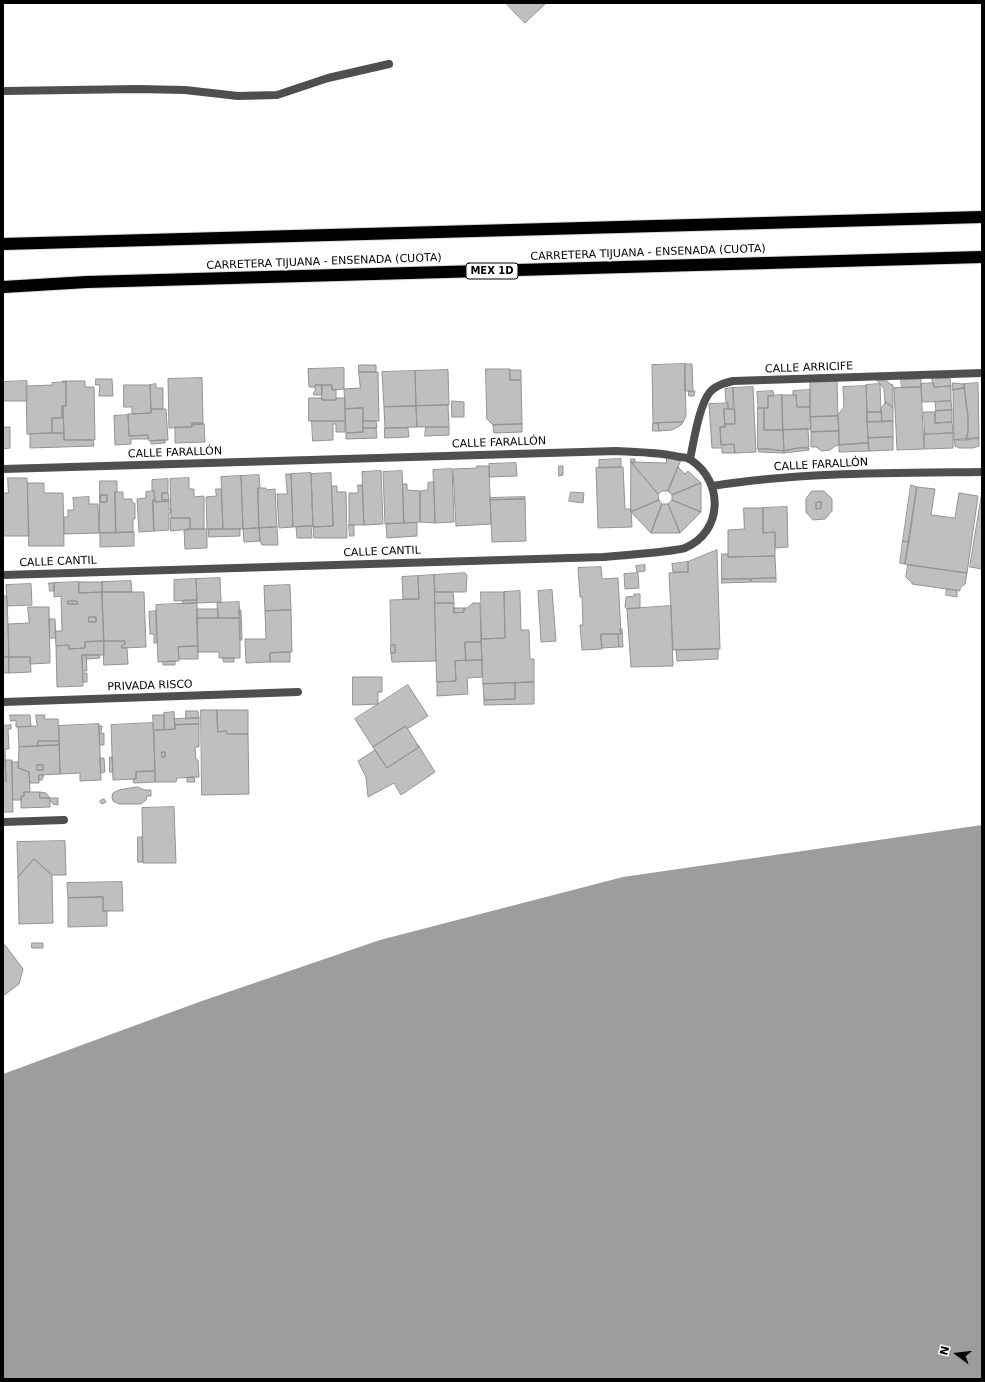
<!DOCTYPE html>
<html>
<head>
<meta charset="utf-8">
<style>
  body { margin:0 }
  #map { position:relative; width:985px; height:1382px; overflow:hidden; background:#fff; font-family:"DejaVu Sans",sans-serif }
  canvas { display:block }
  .frame { position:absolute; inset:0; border:4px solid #000; pointer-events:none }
  .north { position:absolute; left:937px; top:1334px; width:40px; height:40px; -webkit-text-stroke:3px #fff; paint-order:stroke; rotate:285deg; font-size:11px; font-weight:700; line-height:16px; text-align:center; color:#000 }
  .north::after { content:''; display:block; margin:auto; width:14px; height:18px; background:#000; clip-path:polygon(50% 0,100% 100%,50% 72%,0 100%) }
</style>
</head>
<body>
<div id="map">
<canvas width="985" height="1382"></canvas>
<div class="frame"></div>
<div class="north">N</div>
</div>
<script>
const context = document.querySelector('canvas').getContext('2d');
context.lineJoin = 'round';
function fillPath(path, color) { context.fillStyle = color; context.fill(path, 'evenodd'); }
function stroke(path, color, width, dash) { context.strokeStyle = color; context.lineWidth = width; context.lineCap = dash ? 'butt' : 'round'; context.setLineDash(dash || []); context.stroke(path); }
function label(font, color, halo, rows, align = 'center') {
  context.font = font + ' "DejaVu Sans",sans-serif'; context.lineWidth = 4; context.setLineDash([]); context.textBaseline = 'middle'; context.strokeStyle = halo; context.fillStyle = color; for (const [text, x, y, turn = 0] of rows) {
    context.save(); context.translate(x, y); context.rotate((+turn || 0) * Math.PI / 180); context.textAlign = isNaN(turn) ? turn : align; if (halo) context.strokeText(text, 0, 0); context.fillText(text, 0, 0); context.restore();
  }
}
fillPath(new Path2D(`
  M 982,825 L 982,1379 L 3,1379 L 3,1074 L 199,1002 L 380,940 L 623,877 Z`), '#9d9d9d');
const building = new Path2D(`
  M 506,3 L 546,3 L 525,23 Z
  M 685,364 L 692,364 L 693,391 L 685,391 Z
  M 685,364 L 686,416 L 683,422 L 653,423 L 652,365 Z
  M 359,365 L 376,365 L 376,372 L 359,372 Z
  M 344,368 L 344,389 L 332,390 L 332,385 L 315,385 L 315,387 L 309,387 L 308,369 Z
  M 486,369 L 510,369 L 510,380 L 521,380 L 522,424 L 493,425 L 487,419 Z
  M 448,370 L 449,405 L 416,406 L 415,371 Z
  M 510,370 L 521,370 L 521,380 L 510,380 Z
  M 415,371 L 416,406 L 384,407 L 382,372 Z
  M 359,372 L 378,372 L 379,421 L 363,421 L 363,408 L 345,409 L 344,389 L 360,388 Z
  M 202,378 L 203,423 L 192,423 L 192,427 L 169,428 L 168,379 Z
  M 932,378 L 950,378 L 951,386 L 934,387 Z
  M 96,379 L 112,379 L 113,396 L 99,396 L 100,385 L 96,385 Z
  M 901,379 L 921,379 L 921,387 L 902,388 Z
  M 877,380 L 886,380 L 890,384 L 893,385 L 893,408 L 886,402 L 885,404 L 884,389 Z
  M 27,381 L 27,401 L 3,401 L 3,382 Z
  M 63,381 L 85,381 L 85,387 L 94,387 L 95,440 L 64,440 L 63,406 L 66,406 L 66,382 L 63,382 Z
  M 837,381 L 838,416 L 810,417 L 810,382 Z
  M 66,382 L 66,406 L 62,406 L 62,418 L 52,418 L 52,433 L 27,434 L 26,386 L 53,385 L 52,383 Z
  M 932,383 L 934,384 L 934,387 L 951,386 L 951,401 L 922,402 L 921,384 Z
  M 953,383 L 964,384 L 964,388 L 953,390 Z
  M 978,383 L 979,438 L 966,440 L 968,432 L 968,417 L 964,384 Z
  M 156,384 L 156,388 L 163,388 L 163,409 L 151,409 L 150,385 Z
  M 880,384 L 881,412 L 867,412 L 866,385 Z
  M 124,385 L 150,385 L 151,413 L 132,414 L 132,407 L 124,407 Z
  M 315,385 L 322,385 L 322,395 L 314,395 L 313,393 L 315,391 Z
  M 322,385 L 332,385 L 332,390 L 336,389 L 336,400 L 322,400 Z
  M 866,386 L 868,443 L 839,445 L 838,415 L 844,407 L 843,387 Z
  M 753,387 L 756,452 L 735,453 L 734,444 L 721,445 L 720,427 L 725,427 L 725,424 L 735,424 L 733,388 Z
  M 921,387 L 924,449 L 897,450 L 894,388 Z
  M 733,388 L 733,409 L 728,409 L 728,403 L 726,403 L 725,389 Z
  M 964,388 L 968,417 L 968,432 L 966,440 L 954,440 L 953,390 Z
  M 810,390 L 810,407 L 797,407 L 796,395 L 793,395 L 793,391 Z
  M 689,391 L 695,391 L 694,396 L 689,396 Z
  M 773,391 L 774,396 L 768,396 L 768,408 L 758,408 L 757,392 Z
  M 782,395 L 796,395 L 797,407 L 810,407 L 811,429 L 783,430 Z
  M 782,395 L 783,430 L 764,430 L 764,408 L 768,408 L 768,396 Z
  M 309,398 L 323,398 L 322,400 L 336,400 L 336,398 L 345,398 L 345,421 L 309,421 Z
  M 452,401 L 464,402 L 464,417 L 452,417 Z
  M 951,401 L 952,410 L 936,411 L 935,402 Z
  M 886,402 L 893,408 L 893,421 L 882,422 L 881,409 Z
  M 726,403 L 728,403 L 728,409 L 724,409 L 725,427 L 720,427 L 721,445 L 734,444 L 735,453 L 722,453 L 722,448 L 712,448 L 709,404 Z
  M 448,405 L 449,427 L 417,427 L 416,406 Z
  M 62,406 L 63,406 L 64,433 L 52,433 L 52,418 L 62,418 Z
  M 416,406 L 417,427 L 385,428 L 384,407 Z
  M 363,408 L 363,432 L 346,433 L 345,409 Z
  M 758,408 L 764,408 L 764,430 L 783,430 L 784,451 L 769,449 L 758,449 Z
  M 151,409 L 166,409 L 168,440 L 149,441 L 148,435 L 129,436 L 128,414 L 151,413 Z
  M 724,409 L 735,409 L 735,424 L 725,424 Z
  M 952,410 L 952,422 L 935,423 L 935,411 Z
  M 867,412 L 881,412 L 882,422 L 867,422 Z
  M 924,412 L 935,412 L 935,423 L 952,422 L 953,433 L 925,434 Z
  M 128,415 L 129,436 L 148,435 L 148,439 L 131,439 L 131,444 L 115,445 L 114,416 Z
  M 838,416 L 839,431 L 811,432 L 810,417 Z
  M 312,421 L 345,421 L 345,432 L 336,432 L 336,424 L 333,424 L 333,440 L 313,441 Z
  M 363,421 L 376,421 L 377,428 L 363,428 Z
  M 893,421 L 893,437 L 868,438 L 867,422 Z
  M 683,422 L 681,425 L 672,430 L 659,431 L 658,423 Z
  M 192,423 L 203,423 L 204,424 L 192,425 Z
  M 653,423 L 658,423 L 659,431 L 653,431 Z
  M 204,424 L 205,442 L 175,443 L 175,427 L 192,427 L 192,425 Z
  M 522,424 L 522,432 L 494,433 L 493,425 Z
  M 3,427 L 10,427 L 10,448 L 3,449 Z
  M 426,427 L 449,427 L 449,435 L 425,436 Z
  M 363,428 L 376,428 L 377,438 L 346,439 L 346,433 L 363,432 Z
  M 385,428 L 408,428 L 409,437 L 385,438 Z
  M 808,429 L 809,447 L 798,448 L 784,451 L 783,430 Z
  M 839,431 L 839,445 L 835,446 L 830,450 L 822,451 L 816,447 L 811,447 L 811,432 Z
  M 52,433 L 64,433 L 64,440 L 93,440 L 94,446 L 30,448 L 30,434 Z
  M 953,433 L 953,448 L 924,449 L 924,435 Z
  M 893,437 L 893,450 L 869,451 L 868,438 Z
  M 979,438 L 979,446 L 973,448 L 959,448 L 955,446 L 954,440 Z
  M 165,440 L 165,443 L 151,444 L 151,441 Z
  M 868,443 L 869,451 L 839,452 L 839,445 Z
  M 798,448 L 809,448 L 809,450 L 784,453 L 784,451 Z
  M 759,449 L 769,449 L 784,451 L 784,453 L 759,452 Z
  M 667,457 L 681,460 L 668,491 L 662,491 L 658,494 L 631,462 L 666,463 Z
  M 621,459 L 621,467 L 599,468 L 599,460 Z
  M 631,459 L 635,459 L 635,462 L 631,462 Z
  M 631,462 L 658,494 L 659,500 L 631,512 Z
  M 516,463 L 517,476 L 489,477 L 489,464 Z
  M 477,466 L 489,466 L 491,524 L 456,526 L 453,469 L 477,468 Z
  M 559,466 L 563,466 L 563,475 L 559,476 Z
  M 621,467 L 623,467 L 625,509 L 631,509 L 632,527 L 598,528 L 596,468 Z
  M 678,467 L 685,474 L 688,471 L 701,483 L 672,495 L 668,491 Z
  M 452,469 L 454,522 L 435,523 L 433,470 Z
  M 381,471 L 383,524 L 364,525 L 362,472 Z
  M 402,471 L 404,523 L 385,524 L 383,472 Z
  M 311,473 L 313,526 L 293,527 L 291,474 Z
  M 331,473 L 333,526 L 313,527 L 311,474 Z
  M 286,474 L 291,474 L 293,527 L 279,528 L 277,494 L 287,494 Z
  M 259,475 L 260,488 L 258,488 L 259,528 L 243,529 L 241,476 Z
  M 241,476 L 243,529 L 223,529 L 221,477 Z
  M 8,478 L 27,478 L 29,536 L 3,536 L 3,493 L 8,493 Z
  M 189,478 L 189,489 L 194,489 L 194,497 L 204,496 L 204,529 L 190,529 L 190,518 L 171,518 L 170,479 Z
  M 168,479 L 168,493 L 162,493 L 162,500 L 169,500 L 169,501 L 155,502 L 154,491 L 152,491 L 152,480 Z
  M 100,481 L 117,481 L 117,492 L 115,492 L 116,533 L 100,533 ZM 101,495 L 107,495 L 107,502 L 101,502 Z
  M 434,482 L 435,523 L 420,522 L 420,491 L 428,490 L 428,483 Z
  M 28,483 L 44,483 L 44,493 L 63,493 L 64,546 L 29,546 Z
  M 701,483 L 701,512 L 672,500 L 672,495 Z
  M 403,484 L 407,484 L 407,490 L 420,491 L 420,522 L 404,523 Z
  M 358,485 L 362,485 L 364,525 L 349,525 L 349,493 L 358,493 Z
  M 911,485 L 917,487 L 909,542 L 903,541 Z
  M 332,486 L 337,486 L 337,492 L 346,492 L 347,538 L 314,538 L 313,527 L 333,526 Z
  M 917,487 L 935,489 L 931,515 L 955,518 L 959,493 L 978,496 L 967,573 L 905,564 Z
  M 258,488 L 266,488 L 267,490 L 275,489 L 277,527 L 259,528 Z
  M 216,489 L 221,489 L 223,529 L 207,529 L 206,497 L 216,496 Z
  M 154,491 L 155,500 L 153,500 L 154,531 L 139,532 L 137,499 L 146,498 L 146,492 Z
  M 812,491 L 824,491 L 832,499 L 832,511 L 825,519 L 813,520 L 806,512 L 806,499 ZM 821,502 L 821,508 L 816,509 L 816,503 Z
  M 115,492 L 123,492 L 123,499 L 132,499 L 132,503 L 135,503 L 135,519 L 133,519 L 133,532 L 116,533 Z
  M 571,492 L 584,493 L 583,503 L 569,501 Z
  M 982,492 L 982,569 L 970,567 Z
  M 162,493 L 168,493 L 169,500 L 162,500 Z
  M 101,495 L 107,495 L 107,502 L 101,502 Z
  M 89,497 L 89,504 L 98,504 L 99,533 L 64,534 L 64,517 L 68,517 L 68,510 L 74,510 L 73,498 Z
  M 525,497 L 525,499 L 490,500 L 490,498 Z
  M 525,499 L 526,541 L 492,542 L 490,500 Z
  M 153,500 L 155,500 L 155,502 L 169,501 L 169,509 L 171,509 L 171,513 L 169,513 L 169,530 L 154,531 Z
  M 659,500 L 662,504 L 651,533 L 631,512 Z
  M 672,500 L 701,512 L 680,533 L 668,504 Z
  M 821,502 L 821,508 L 816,509 L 816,503 Z
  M 662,504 L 668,504 L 680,533 L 651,533 Z
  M 787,507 L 788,547 L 775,548 L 775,532 L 763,533 L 763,508 Z
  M 744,508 L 763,508 L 763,533 L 775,532 L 775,556 L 728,557 L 728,530 L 744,529 Z
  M 171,518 L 190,518 L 190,529 L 171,531 Z
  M 417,523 L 417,536 L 387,538 L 386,524 Z
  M 349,525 L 354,525 L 354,536 L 350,536 Z
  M 311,526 L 312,538 L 297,538 L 296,527 Z
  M 277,527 L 278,545 L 262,545 L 260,541 L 259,528 Z
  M 259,528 L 260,541 L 244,542 L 243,529 Z
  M 187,529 L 207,529 L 207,548 L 185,549 L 184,530 L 188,530 Z
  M 209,529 L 240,529 L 240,536 L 209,537 Z
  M 134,532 L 134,546 L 100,547 L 100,533 Z
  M 903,541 L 909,542 L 905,564 L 900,563 Z
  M 717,550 L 720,649 L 673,650 L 669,573 L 688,572 L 688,562 Z
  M 722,554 L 728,554 L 728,557 L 775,556 L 776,578 L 722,579 Z
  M 688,562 L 688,572 L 673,572 L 672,564 Z
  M 645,565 L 645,571 L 637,572 L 636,566 Z
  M 908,565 L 967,573 L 965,584 L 960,588 L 960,591 L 912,584 L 912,582 L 910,581 L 906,577 Z
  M 601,567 L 602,579 L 618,578 L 621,634 L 601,634 L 602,649 L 582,650 L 580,625 L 583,625 L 582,597 L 580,597 L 578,568 Z
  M 465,573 L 467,575 L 466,592 L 435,592 L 434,575 Z
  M 638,573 L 639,588 L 625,589 L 624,574 Z
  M 434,575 L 436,661 L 392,662 L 391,653 L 395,653 L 395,645 L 391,645 L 390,600 L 419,599 L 418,576 Z
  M 418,576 L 419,599 L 403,599 L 402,577 Z
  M 220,578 L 221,602 L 197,603 L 196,579 Z
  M 776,578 L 776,582 L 751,582 L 751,579 Z
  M 196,579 L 197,600 L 174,601 L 174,580 Z
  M 722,579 L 751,579 L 751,582 L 722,583 Z
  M 131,581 L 132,592 L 102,592 L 102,582 Z
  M 79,582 L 79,593 L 102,592 L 104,641 L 85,642 L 85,648 L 69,649 L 69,645 L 56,646 L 55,631 L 62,631 L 61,596 L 54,597 L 54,583 ZM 68,601 L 77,601 L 78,604 L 68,604 ZM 89,617 L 96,617 L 96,622 L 89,622 Z
  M 79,582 L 102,582 L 102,592 L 79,593 Z
  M 49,583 L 54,583 L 54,591 L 50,591 Z
  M 31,584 L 32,605 L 7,606 L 6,585 Z
  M 290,585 L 291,610 L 265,611 L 264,586 Z
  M 947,589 L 957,590 L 957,597 L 946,595 Z
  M 552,590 L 556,641 L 541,642 L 538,591 Z
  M 520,591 L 521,630 L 529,630 L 530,659 L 534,659 L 534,682 L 483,684 L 481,639 L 505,638 L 504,592 Z
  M 102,592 L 144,592 L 146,647 L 122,648 L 122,645 L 125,644 L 125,641 L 104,641 Z
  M 435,592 L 453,592 L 454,603 L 435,603 Z
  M 481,592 L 504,592 L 505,638 L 482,639 Z
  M 634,594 L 640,594 L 640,608 L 627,609 L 625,607 L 626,597 L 635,596 Z
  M 3,596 L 7,596 L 9,657 L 3,657 Z
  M 183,600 L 197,600 L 197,603 L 183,604 Z
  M 68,601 L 77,601 L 78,604 L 68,604 Z
  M 239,602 L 240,618 L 218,618 L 217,603 Z
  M 197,603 L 198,646 L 178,647 L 179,661 L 158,662 L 156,605 Z
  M 435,603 L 454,603 L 454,613 L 464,612 L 464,608 L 467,608 L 473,603 L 480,603 L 481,642 L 465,642 L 466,660 L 455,661 L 456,681 L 437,682 Z
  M 671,606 L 673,666 L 631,667 L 627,609 Z
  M 28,607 L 49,607 L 50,663 L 30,664 L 30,657 L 9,657 L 8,624 L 29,623 Z
  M 454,608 L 464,608 L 464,612 L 454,613 Z
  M 197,609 L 218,609 L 218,618 L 197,618 Z
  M 239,610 L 241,610 L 242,640 L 240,640 Z
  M 291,610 L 292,652 L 270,653 L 270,662 L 246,663 L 245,639 L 266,639 L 265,611 Z
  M 156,611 L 156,620 L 157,643 L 154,643 L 154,634 L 150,634 L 149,612 Z
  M 89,617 L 96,617 L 96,622 L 89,622 Z
  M 197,618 L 240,618 L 240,658 L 219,658 L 219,652 L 198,652 Z
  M 49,619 L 55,619 L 56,638 L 50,638 Z
  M 620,629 L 622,629 L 623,647 L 619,647 L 618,634 L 621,634 Z
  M 601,634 L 618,634 L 619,647 L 602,648 Z
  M 104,641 L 125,641 L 125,644 L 122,645 L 122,648 L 127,648 L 128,664 L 104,665 Z
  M 104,641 L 104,655 L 82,655 L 83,686 L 57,687 L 56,646 L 69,645 L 69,649 L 85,648 L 85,642 Z
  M 465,642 L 481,642 L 482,660 L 466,661 Z
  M 391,645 L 395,645 L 395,653 L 391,653 Z
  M 198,646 L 198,659 L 179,659 L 178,647 Z
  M 718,649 L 718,659 L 677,661 L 676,650 Z
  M 290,652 L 290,662 L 270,662 L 270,653 Z
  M 82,655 L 86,655 L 87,671 L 83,671 Z
  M 86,655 L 99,655 L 100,658 L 87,659 Z
  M 3,657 L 9,657 L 9,673 L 3,673 Z
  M 9,657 L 30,657 L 31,672 L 9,673 Z
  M 223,658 L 234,658 L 234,662 L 224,662 Z
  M 482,660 L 482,677 L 467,678 L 468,694 L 437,696 L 437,682 L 456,681 L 455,661 Z
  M 175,661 L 175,665 L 163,665 L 163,662 Z
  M 83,673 L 87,673 L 87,682 L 83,682 Z
  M 353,677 L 382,677 L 382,692 L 378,692 L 378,704 L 353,705 Z
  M 534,682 L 534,704 L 484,705 L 484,700 L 515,699 L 515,683 Z
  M 515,683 L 515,699 L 484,700 L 483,684 Z
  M 408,685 L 428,716 L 407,729 L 406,726 L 373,747 L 355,719 Z
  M 201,710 L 217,710 L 218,732 L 226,731 L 227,734 L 248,734 L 249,794 L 202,795 Z
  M 217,710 L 248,710 L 248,734 L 227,734 L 226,731 L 218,732 Z
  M 186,711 L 198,711 L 199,718 L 186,719 Z
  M 174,712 L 175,729 L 164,730 L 164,713 Z
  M 10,715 L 30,715 L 31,726 L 16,727 L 16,720 L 11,721 Z
  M 36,715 L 45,715 L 44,719 L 58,719 L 59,741 L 38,741 L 38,746 L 19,747 L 18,727 L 37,726 Z
  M 153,715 L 164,715 L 164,730 L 154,730 Z
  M 199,718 L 199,724 L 175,725 L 174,719 Z
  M 153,723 L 155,771 L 136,772 L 136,779 L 113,780 L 111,725 Z
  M 99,724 L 101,780 L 80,781 L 80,773 L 60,774 L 59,726 Z
  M 199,724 L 199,747 L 195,747 L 196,760 L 198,760 L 199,777 L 177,778 L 176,782 L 155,782 L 154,730 L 175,729 L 175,725 ZM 162,752 L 165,752 L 165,757 L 162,757 Z
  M 11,725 L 11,729 L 8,729 L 9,749 L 5,749 L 6,781 L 3,781 L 3,726 Z
  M 99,726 L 102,726 L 101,734 L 104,733 L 104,745 L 100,745 Z
  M 406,726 L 419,747 L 387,768 L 373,747 Z
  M 38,741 L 59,741 L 59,745 L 38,746 Z
  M 59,745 L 60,774 L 39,775 L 39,783 L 30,783 L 29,772 L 18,768 L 19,747 ZM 37,765 L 43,765 L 43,770 L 37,770 Z
  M 417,745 L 418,745 L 435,772 L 401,795 L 394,783 L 368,797 L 366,777 L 358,761 L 375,750 L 387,768 L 419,747 Z
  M 162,752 L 165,752 L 165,757 L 162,757 Z
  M 110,757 L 112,757 L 113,772 L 110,772 Z
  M 100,758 L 104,758 L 105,772 L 101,773 Z
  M 5,760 L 12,760 L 12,762 L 13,812 L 3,812 L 3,781 L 6,781 Z
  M 12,762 L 19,762 L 18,768 L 29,772 L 30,792 L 24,792 L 24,796 L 21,796 L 21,800 L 13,800 Z
  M 37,765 L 43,765 L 43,770 L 37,770 Z
  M 155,771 L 155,782 L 134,783 L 133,779 L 136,779 L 136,772 Z
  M 39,775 L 44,775 L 42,780 L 39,780 Z
  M 194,777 L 195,782 L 187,782 L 187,778 Z
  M 138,787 L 144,790 L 151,790 L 151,796 L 147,796 L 146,800 L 141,804 L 119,804 L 113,801 L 112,797 L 113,793 L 119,790 Z
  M 24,792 L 40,792 L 40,798 L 50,798 L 50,807 L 21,808 L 21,796 L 24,796 Z
  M 40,792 L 46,793 L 50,798 L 40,798 Z
  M 50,798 L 58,798 L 58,805 L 53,804 L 50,800 Z
  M 104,799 L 106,802 L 102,804 L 100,802 L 100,801 Z
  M 174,807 L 176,863 L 143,863 L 142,808 Z
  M 138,837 L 142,837 L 143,862 L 138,862 Z
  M 65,841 L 66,875 L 52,875 L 34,859 L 18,877 L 17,842 Z
  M 34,859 L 52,875 L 53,923 L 19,924 L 18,877 Z
  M 122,882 L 123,911 L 103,911 L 103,897 L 68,898 L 67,883 Z
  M 103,897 L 103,911 L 107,911 L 107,926 L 68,927 L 68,898 Z
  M 32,943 L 43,943 L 43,948 L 32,948 Z
  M 5,945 L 23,969 L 19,984 L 3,996 L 3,947 Z`);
fillPath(building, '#bfbfbf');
stroke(building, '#939393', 1);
const highway = new Path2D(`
  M 3,244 L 982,217
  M 3,287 L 87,282 L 982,257`);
stroke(highway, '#dbdbdb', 14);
stroke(new Path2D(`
  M 3,91 L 137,89 L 185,90 L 238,96 L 277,95 L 328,78 L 389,64`), '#4f4f4f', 8);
stroke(new Path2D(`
  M 690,459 C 694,441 699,405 710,392 C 716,385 725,383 733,381 L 982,373
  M 3,469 L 616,451 C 638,452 659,452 680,457 C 683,457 688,458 691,460 C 724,482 723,532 685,548 C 679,550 672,550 667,551 C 646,554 624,555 603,557 L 3,575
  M 712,486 C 801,472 892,473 982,472
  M 3,702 L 298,692
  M 3,822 L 64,820`), '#4f4f4f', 8);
stroke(highway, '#000', 12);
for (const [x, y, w] of [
  [492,271,52]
]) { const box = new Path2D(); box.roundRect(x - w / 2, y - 8, w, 16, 3); context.fillStyle = '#fff'; context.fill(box); stroke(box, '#000', 1); }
label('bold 10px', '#000', null, [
  ["MEX 1D",492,271]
]);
label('11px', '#000', '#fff', [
  ["CARRETERA TIJUANA - ENSENADA (CUOTA)",648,253,-2],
  ["CARRETERA TIJUANA - ENSENADA (CUOTA)",324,262,-2],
  ["CALLE ARRICIFE",809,368,-2],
  ["CALLE FARALLÓN",499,443,-2],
  ["CALLE FARALLÓN",175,453,-2],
  ["CALLE FARALLÓN",821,465,-3],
  ["CALLE CANTIL",382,552,-2],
  ["CALLE CANTIL",58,562,-2],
  ["PRIVADA RISCO",150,686,-2]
]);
</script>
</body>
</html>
